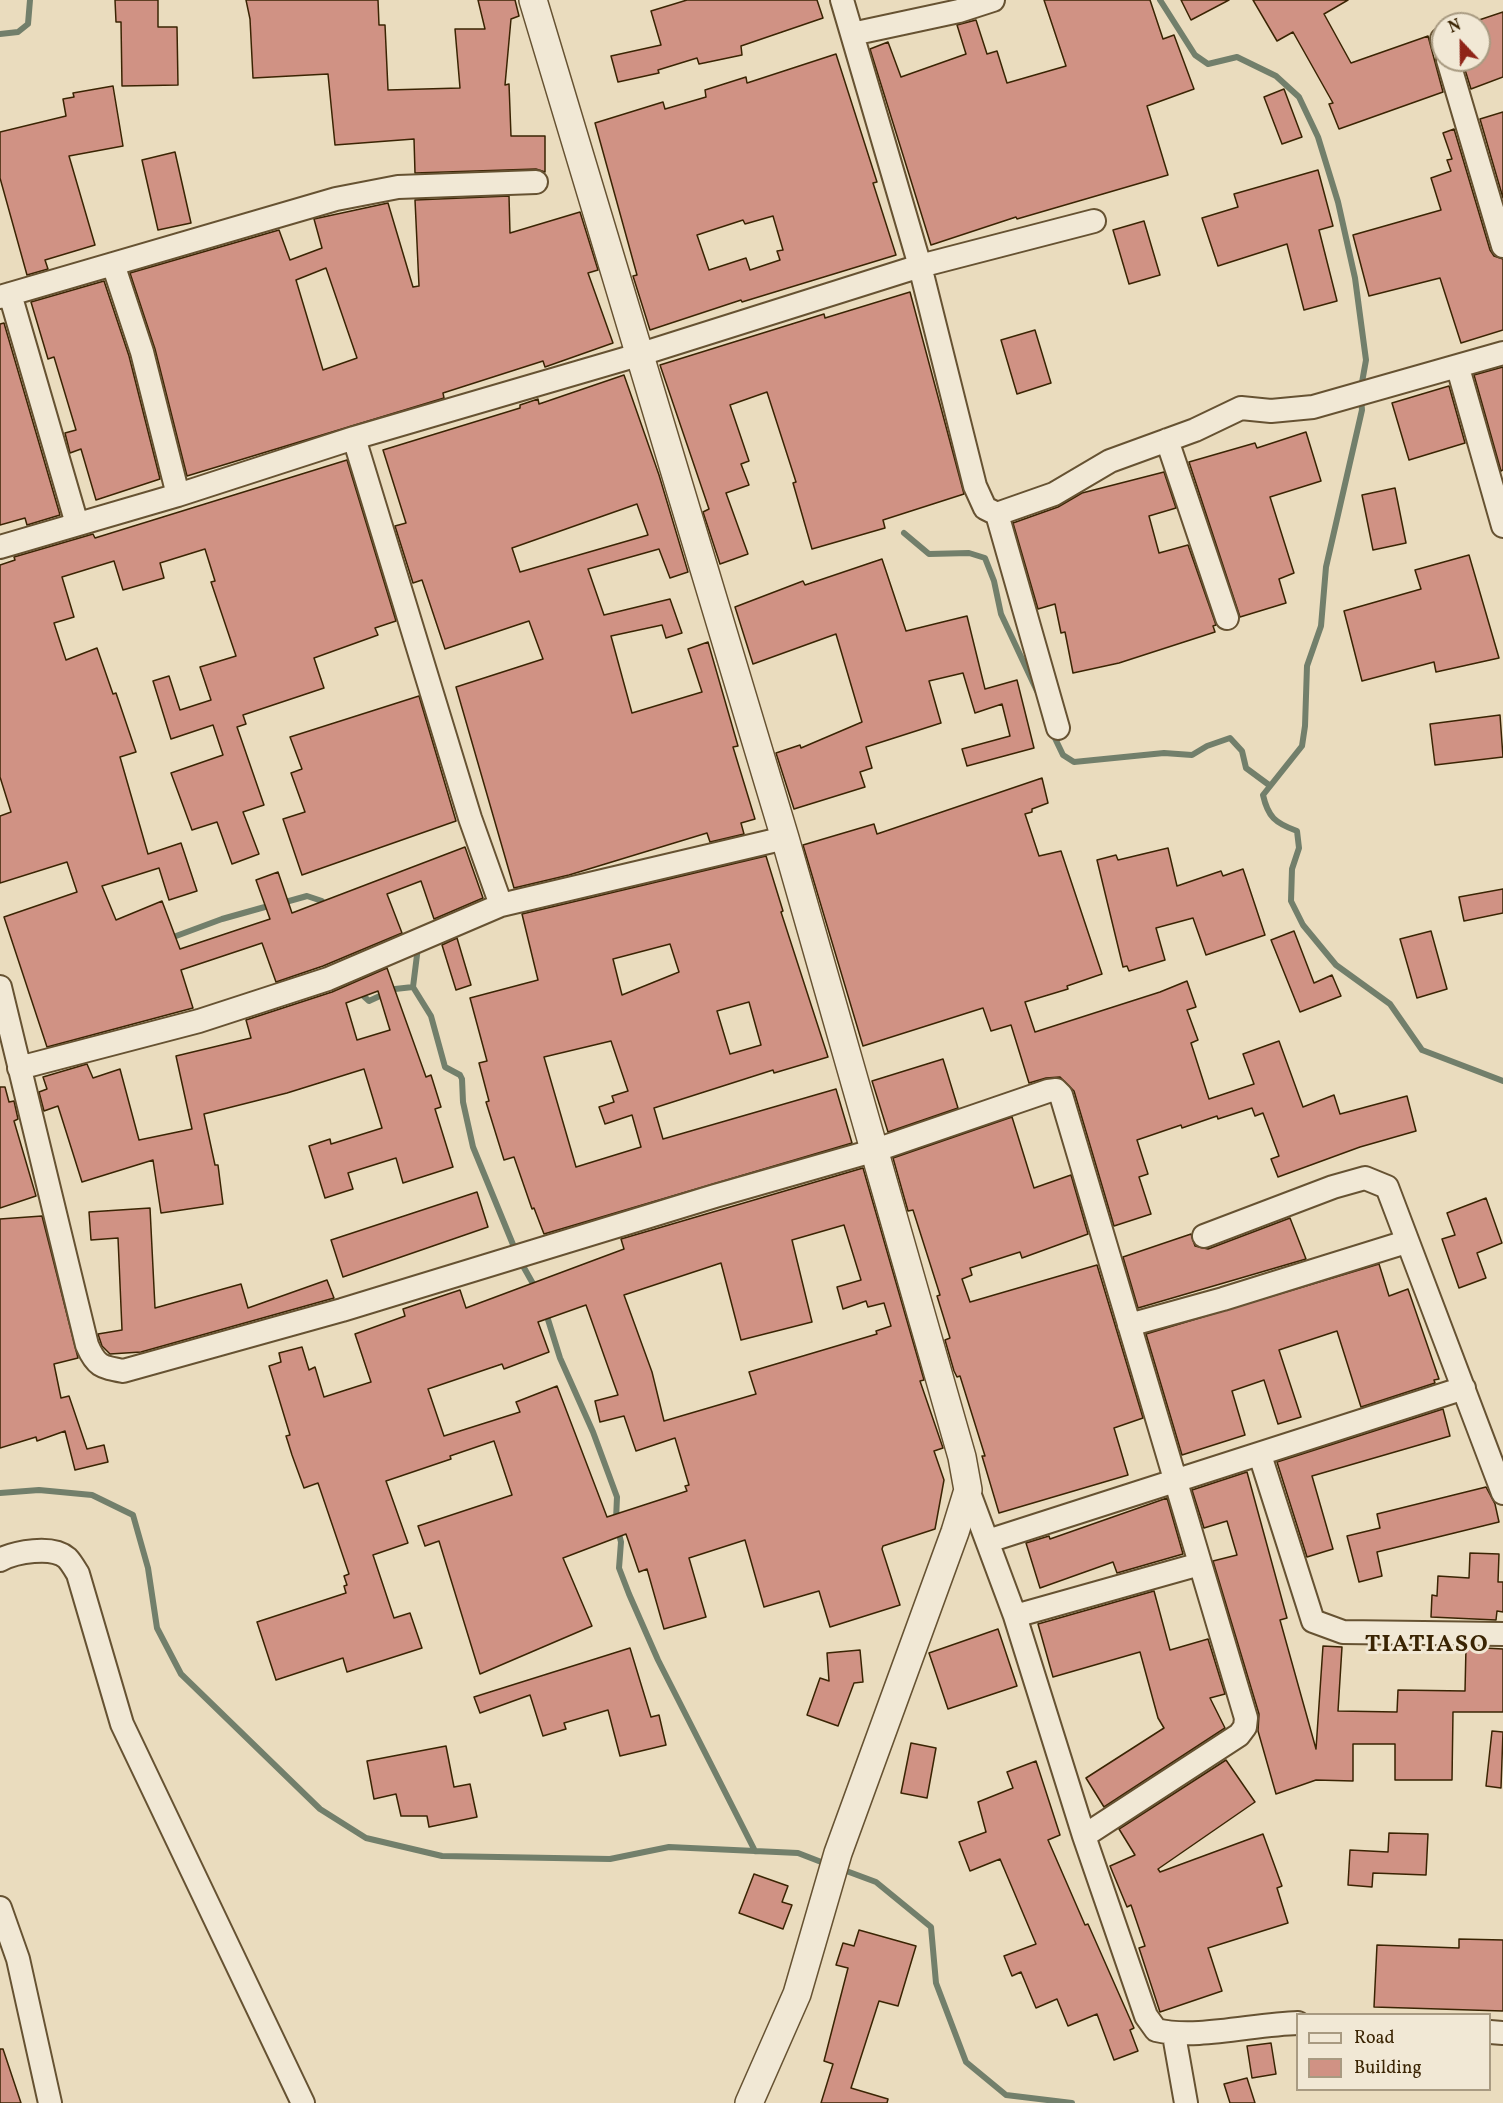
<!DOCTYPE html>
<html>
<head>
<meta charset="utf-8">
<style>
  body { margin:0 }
  #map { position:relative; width:1503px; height:2103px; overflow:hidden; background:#eadcbe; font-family:Vollkorn,serif }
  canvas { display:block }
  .legend { position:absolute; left:1296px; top:2013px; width:195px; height:78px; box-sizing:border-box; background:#f1e8d5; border:2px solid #a89a81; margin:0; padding:8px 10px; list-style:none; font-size:18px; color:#3a2403 }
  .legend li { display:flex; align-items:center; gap:12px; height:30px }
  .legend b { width:30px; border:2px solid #a89a81 }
  .north { position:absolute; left:1431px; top:12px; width:60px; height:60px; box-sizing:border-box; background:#f1e8d5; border:2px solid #a89a81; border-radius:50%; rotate:338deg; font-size:16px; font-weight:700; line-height:24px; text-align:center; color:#3a2403 }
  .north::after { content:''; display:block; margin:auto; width:21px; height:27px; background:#8f2418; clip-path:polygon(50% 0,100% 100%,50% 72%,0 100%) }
</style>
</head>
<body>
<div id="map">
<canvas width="1503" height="2103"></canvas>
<ul class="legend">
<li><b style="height:8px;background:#f1e8d5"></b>Road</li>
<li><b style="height:16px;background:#d09284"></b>Building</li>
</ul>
<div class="north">N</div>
</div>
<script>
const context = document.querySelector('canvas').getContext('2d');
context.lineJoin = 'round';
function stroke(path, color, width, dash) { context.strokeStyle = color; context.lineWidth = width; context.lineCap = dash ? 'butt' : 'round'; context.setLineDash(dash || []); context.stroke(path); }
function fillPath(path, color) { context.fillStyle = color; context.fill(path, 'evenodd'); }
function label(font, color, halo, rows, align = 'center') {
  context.font = font + ' Vollkorn,serif'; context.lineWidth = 6; context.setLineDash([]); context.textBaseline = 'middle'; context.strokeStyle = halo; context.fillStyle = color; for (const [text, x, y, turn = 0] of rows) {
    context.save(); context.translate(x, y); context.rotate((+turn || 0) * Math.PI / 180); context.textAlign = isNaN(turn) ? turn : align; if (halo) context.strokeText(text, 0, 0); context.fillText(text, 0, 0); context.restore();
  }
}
stroke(new Path2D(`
  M 1160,0 L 1195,55 L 1208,64 L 1237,57 L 1276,76 L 1299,97 L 1318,137 L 1338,202 L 1355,278 L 1366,360 L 1361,388
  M 0,34 L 18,32 L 28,24 L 30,0
  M 1361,398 L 1362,410 L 1326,567 L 1321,626 L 1307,666 L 1305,726 L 1302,746 L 1263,795 C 1268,817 1275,823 1297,831 L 1299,848 L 1292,869 L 1291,901 L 1303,925 L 1336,965 L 1390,1004 L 1422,1050 L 1503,1081
  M 904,533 L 929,554 L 969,553 L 985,558 L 994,581 L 1001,614 L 1037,691
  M 1052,732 L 1063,755 L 1074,762 L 1164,753 L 1192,755 L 1207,746 L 1230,738 L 1242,751 L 1246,768 L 1269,785
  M 282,903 L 307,896 L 322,901 L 325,909
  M 168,939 L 222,919 L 272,905
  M 418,947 L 413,987 L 431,1016 L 445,1067 L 460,1075 L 462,1079 L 463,1102 L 473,1147 L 514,1247
  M 358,991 L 369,1001 L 395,989 L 413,987
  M 523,1266 L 536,1289
  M 546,1313 L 560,1358 L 593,1432 L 617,1497 L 616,1520
  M 0,1493 L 39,1490 L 92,1495 L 133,1515 L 148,1568 L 157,1628 L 181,1674 L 320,1809 L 366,1838 L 442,1856 L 610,1859 L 669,1847 L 798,1853 L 829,1865
  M 618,1530 L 621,1542 L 619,1568 L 629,1594 L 658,1660 L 755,1851
  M 841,1869 L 876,1882 L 931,1927 L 936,1983 L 966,2062 L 1006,2095 L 1072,2103`), '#727f6b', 6);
const building = new Path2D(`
  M 115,0 L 158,0 L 158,27 L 177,27 L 178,85 L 122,86 L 121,22 L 116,22 Z
  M 246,0 L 378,0 L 379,25 L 385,25 L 388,90 L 460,88 L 455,29 L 485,29 L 478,0 L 515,0 L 519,16 L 511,19 L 505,85 L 509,84 L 511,136 L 545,136 L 545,172 L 536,169 L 415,173 L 414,139 L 335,145 L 328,74 L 253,78 L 250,19 Z
  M 687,0 L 817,0 L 823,18 L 741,46 L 742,55 L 699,64 L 697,58 L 658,70 L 659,73 L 618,82 L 611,56 L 661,45 L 651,11 Z
  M 1044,0 L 1150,0 L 1163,39 L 1174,35 L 1194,89 L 1147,106 L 1168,175 L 1017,219 L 1016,217 L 931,245 L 870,49 L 888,42 L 901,77 L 966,54 L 957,25 L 976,20 L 987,54 L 997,51 L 1007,83 L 1066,66 Z
  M 1181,0 L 1229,0 L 1191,20 Z
  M 1253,0 L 1348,0 L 1324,14 L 1351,63 L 1428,36 L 1443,92 L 1339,129 L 1329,104 L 1333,103 L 1293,32 L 1277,41 Z
  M 1503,12 L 1503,77 L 1471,89 L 1462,60 L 1479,60 L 1479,20 Z
  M 836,54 L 877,182 L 873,183 L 896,255 L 742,302 L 741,300 L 650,330 L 633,276 L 637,275 L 595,123 L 663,102 L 665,109 L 706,97 L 705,90 L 746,77 L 747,83 ZM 773,216 L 783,250 L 777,251 L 780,260 L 750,270 L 746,258 L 709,270 L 697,235 L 743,220 L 745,224 Z
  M 113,86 L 123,146 L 69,156 L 95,245 L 45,260 L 48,269 L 27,275 L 0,178 L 0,132 L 66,116 L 63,99 L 74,97 L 73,93 Z
  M 1284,89 L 1302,137 L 1282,144 L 1264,97 Z
  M 1503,112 L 1503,198 L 1480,119 Z
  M 1454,129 L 1490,250 L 1494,256 L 1503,259 L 1503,330 L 1461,343 L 1440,278 L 1369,296 L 1353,235 L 1441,210 L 1431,178 L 1451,171 L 1447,160 L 1452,159 L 1443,133 Z
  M 175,152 L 191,223 L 158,230 L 142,160 Z
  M 1318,170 L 1333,226 L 1319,230 L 1337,301 L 1304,310 L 1287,244 L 1218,266 L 1202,218 L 1238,207 L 1234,194 Z
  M 509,196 L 510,233 L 580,212 L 598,270 L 588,273 L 613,343 L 545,367 L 543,361 L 443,393 L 444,398 L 187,476 L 155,349 L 130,273 L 279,230 L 290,260 L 322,248 L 314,219 L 388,203 L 413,287 L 419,286 L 415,200 ZM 326,268 L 357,358 L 323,370 L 296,280 Z
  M 1144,221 L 1160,275 L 1129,284 L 1113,230 Z
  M 104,281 L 129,356 L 160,479 L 96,500 L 81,449 L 70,453 L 65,433 L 76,430 L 54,357 L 48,359 L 31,302 Z
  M 910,292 L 964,494 L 883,520 L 885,528 L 812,549 L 793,483 L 796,482 L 767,392 L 730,405 L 749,461 L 741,464 L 749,485 L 726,493 L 748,554 L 720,564 L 703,512 L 709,509 L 660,365 L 824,314 L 825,318 Z
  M 4,323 L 60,515 L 27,525 L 25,518 L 0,525 L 0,324 Z
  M 1035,330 L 1051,383 L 1017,394 L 1001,340 Z
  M 1503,367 L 1503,470 L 1501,471 L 1474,375 Z
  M 624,375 L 659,475 L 688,572 L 670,578 L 659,549 L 588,569 L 604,615 L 670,599 L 682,633 L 666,638 L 662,625 L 611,636 L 632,713 L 702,692 L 688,649 L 708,642 L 738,746 L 733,747 L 755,819 L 741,823 L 744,834 L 710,842 L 707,833 L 569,875 L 514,888 L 456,687 L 543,659 L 529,621 L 445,649 L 422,580 L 413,583 L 395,526 L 406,523 L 383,450 L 520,408 L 520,405 L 538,399 L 539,404 ZM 637,504 L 648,535 L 520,572 L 512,548 Z
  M 1449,386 L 1465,443 L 1409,460 L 1392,403 Z
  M 1306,432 L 1321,481 L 1270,497 L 1294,573 L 1279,579 L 1286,603 L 1240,617 L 1189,462 L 1255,443 L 1257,448 Z
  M 347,460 L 396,621 L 375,628 L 378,635 L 314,658 L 324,688 L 243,715 L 246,724 L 237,727 L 264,805 L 243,812 L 259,854 L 232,864 L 217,822 L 192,830 L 171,773 L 223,755 L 213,725 L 171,739 L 153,681 L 169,676 L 180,710 L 211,700 L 200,667 L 236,656 L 211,582 L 215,581 L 205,549 L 160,563 L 164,578 L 123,590 L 114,561 L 62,577 L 74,617 L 54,623 L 66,660 L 97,648 L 113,694 L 116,693 L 136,752 L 120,757 L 148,854 L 181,843 L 197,891 L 169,900 L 159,868 L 102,886 L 116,920 L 162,901 L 180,949 L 270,919 L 256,880 L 278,872 L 292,913 L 465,847 L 483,898 L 434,919 L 421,881 L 387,894 L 402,933 L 323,966 L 276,982 L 262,943 L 181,970 L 193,1008 L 47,1047 L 4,917 L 77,892 L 67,862 L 0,883 L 0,816 L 11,812 L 0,777 L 0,565 L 15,560 L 14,557 L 93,534 L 95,538 Z
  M 1164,472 L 1176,508 L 1149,516 L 1159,553 L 1188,545 L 1216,625 L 1213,626 L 1215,632 L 1119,663 L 1073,673 L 1065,632 L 1061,633 L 1055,604 L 1038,609 L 1013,523 L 1058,507 L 1082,493 Z
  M 1395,488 L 1406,543 L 1373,550 L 1362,495 Z
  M 1469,555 L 1499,658 L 1436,672 L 1434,662 L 1362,681 L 1344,611 L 1421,589 L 1415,570 Z
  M 882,559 L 906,631 L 967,616 L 985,689 L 1017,680 L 1034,748 L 967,766 L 962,749 L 1010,736 L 1002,704 L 975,713 L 963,673 L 929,681 L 941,723 L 866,747 L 872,768 L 860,772 L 865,787 L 794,809 L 776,753 L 800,745 L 801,748 L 862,722 L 836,634 L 753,664 L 735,607 L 803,581 L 805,585 Z
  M 419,696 L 456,821 L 302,875 L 283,819 L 305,812 L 291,773 L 302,769 L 290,737 Z
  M 1500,715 L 1503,757 L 1435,765 L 1430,724 Z
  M 1042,778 L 1048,803 L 1032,809 L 1032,812 L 1025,814 L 1039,856 L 1061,851 L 1102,974 L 1067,986 L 1068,989 L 1025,1002 L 1035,1032 L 1160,992 L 1187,981 L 1196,1007 L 1187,1010 L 1198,1040 L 1191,1043 L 1209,1099 L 1254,1084 L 1243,1054 L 1279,1041 L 1303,1107 L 1334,1095 L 1340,1114 L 1407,1096 L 1416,1131 L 1360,1147 L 1278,1177 L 1271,1159 L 1279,1156 L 1263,1113 L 1255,1116 L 1252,1108 L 1218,1119 L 1217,1116 L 1182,1128 L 1181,1125 L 1137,1140 L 1148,1174 L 1139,1177 L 1151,1214 L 1114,1226 L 1074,1091 L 1060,1077 L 1046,1078 L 1029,1083 L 1011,1025 L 991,1031 L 983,1008 L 863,1046 L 803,845 L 874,824 L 877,834 Z
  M 1168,848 L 1177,886 L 1221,871 L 1223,876 L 1243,869 L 1265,935 L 1206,955 L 1193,918 L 1156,928 L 1165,960 L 1129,971 L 1127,966 L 1123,967 L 1097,860 L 1116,855 L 1118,860 Z
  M 766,856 L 783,911 L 781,912 L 828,1057 L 774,1073 L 773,1070 L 654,1108 L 663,1139 L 836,1089 L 852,1143 L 544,1234 L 534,1208 L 532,1209 L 514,1157 L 504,1160 L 486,1102 L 489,1101 L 479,1063 L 487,1061 L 470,998 L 538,980 L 522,914 ZM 670,944 L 679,972 L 622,995 L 613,959 ZM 749,1002 L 761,1045 L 730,1054 L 717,1011 ZM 611,1041 L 628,1091 L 612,1096 L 614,1102 L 599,1107 L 605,1124 L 632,1115 L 641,1147 L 576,1167 L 544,1057 Z
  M 1503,889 L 1503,913 L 1464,921 L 1459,897 Z
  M 1294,931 L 1314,983 L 1332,975 L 1341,996 L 1300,1012 L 1271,940 Z
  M 1431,931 L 1447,989 L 1417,998 L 1400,939 Z
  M 457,938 L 471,985 L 456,990 L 442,945 Z
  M 387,968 L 426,1077 L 431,1075 L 441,1107 L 435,1109 L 453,1167 L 403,1183 L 396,1158 L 348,1173 L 353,1189 L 325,1198 L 309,1146 L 330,1139 L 331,1144 L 382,1128 L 364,1069 L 287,1093 L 204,1114 L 215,1165 L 218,1165 L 223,1204 L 161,1213 L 153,1160 L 82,1182 L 58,1106 L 44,1111 L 39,1092 L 47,1089 L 43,1077 L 87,1064 L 93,1078 L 120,1069 L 139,1140 L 192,1129 L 176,1056 L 251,1038 L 246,1020 L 332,992 ZM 378,991 L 390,1030 L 357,1040 L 346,1003 Z
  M 943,1059 L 958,1108 L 888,1132 L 872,1081 Z
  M 0,1087 L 5,1087 L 9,1102 L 14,1101 L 18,1119 L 14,1121 L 36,1196 L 0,1208 Z
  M 1012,1117 L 1034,1188 L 1071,1175 L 1088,1234 L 1022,1258 L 1020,1252 L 970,1268 L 972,1275 L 962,1279 L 970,1302 L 1097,1265 L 1143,1418 L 1114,1428 L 1128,1475 L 999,1513 L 982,1456 L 985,1456 L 960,1376 L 957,1377 L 954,1371 L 945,1340 L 950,1338 L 937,1296 L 940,1295 L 913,1210 L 908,1211 L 893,1158 Z
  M 863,1168 L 924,1380 L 920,1381 L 943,1448 L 934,1451 L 944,1480 L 935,1529 L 883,1546 L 882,1549 L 900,1605 L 830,1627 L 819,1591 L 764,1607 L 745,1540 L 689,1558 L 706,1617 L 664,1629 L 647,1569 L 639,1572 L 626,1534 L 563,1558 L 592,1626 L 480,1674 L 439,1541 L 425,1546 L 418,1526 L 512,1495 L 494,1441 L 450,1456 L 451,1459 L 386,1481 L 408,1543 L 373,1555 L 394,1618 L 410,1613 L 422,1648 L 347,1672 L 343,1658 L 276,1680 L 257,1622 L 346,1593 L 344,1586 L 347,1585 L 344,1576 L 349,1574 L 318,1483 L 304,1488 L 292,1455 L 286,1436 L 290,1435 L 269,1366 L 281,1362 L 279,1353 L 302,1347 L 309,1370 L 315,1367 L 324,1397 L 371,1382 L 355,1334 L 405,1316 L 403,1309 L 460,1290 L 466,1308 L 624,1249 L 621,1239 ZM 844,1225 L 861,1280 L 837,1287 L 843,1309 L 866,1301 L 868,1307 L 884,1303 L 891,1326 L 876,1331 L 877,1334 L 749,1372 L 756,1394 L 664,1421 L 652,1372 L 624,1295 L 721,1263 L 741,1340 L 812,1322 L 792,1240 ZM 586,1305 L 618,1395 L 595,1401 L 600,1422 L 624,1416 L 636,1451 L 675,1438 L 689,1485 L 685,1486 L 687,1491 L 607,1517 L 557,1386 L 516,1402 L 520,1412 L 444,1436 L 428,1389 L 502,1364 L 504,1369 L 549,1352 L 538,1322 Z
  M 477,1192 L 488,1227 L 343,1277 L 331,1240 Z
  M 1486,1198 L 1502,1243 L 1477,1253 L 1486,1278 L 1459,1288 L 1442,1239 L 1455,1235 L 1447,1213 Z
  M 150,1208 L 155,1308 L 241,1284 L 248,1308 L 327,1280 L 334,1298 L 141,1352 L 110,1354 L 102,1346 L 98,1334 L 122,1330 L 118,1238 L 91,1240 L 89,1212 Z
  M 42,1216 L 78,1358 L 54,1364 L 61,1398 L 69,1396 L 87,1449 L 104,1445 L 108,1462 L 75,1470 L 65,1431 L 37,1441 L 36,1437 L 0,1448 L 0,1219 Z
  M 1290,1218 L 1306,1259 L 1138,1308 L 1123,1257 L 1191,1234 L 1195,1246 L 1208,1249 Z
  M 1379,1264 L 1389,1296 L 1408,1289 L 1439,1379 L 1434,1380 L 1435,1383 L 1361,1407 L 1337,1331 L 1279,1350 L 1301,1417 L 1278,1424 L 1264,1380 L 1232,1391 L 1245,1435 L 1182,1455 L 1146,1334 Z
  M 1443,1409 L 1450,1436 L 1312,1476 L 1333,1549 L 1307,1557 L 1277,1462 Z
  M 1247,1472 L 1287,1618 L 1280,1620 L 1316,1749 L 1323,1646 L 1342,1647 L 1338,1711 L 1397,1712 L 1398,1690 L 1465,1691 L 1466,1647 L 1503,1649 L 1503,1712 L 1453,1712 L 1452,1780 L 1395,1780 L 1395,1744 L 1353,1744 L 1353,1781 L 1316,1780 L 1276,1794 L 1258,1731 L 1259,1714 L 1213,1561 L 1237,1555 L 1227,1521 L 1204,1528 L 1192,1490 Z
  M 1486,1487 L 1495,1504 L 1499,1522 L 1377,1552 L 1382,1576 L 1359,1582 L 1347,1536 L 1380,1528 L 1377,1514 Z
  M 1167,1498 L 1183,1554 L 1117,1573 L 1113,1562 L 1040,1588 L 1026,1543 L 1049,1536 L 1050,1539 Z
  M 1470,1553 L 1499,1554 L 1498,1582 L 1503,1582 L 1503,1612 L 1497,1611 L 1496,1620 L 1431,1617 L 1432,1595 L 1437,1596 L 1438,1576 L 1469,1578 Z
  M 1154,1591 L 1170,1650 L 1208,1639 L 1225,1694 L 1210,1698 L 1225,1728 L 1104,1807 L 1086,1778 L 1164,1728 L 1158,1718 L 1140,1652 L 1053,1677 L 1038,1624 Z
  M 998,1629 L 1017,1686 L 948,1709 L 929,1653 Z
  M 630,1648 L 651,1717 L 659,1715 L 666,1745 L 620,1756 L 608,1710 L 564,1723 L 566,1729 L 543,1736 L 530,1695 L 480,1713 L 474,1697 Z
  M 860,1650 L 863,1682 L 854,1683 L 838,1726 L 807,1715 L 820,1678 L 829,1681 L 827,1653 Z
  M 1492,1731 L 1503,1732 L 1501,1788 L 1486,1786 Z
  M 911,1743 L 936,1748 L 927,1798 L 901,1793 Z
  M 446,1746 L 454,1787 L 470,1784 L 477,1817 L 429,1827 L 427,1816 L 401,1816 L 396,1794 L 374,1799 L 367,1761 Z
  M 1226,1760 L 1255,1802 L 1158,1869 L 1160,1872 L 1263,1834 L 1282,1886 L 1277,1888 L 1288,1923 L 1208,1948 L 1222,1991 L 1160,2012 L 1139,1948 L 1145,1946 L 1131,1905 L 1127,1907 L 1110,1866 L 1135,1855 L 1119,1829 Z
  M 1036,1761 L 1060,1835 L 1048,1840 L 1085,1925 L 1088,1924 L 1134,2028 L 1130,2030 L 1138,2051 L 1114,2060 L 1097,2014 L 1068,2026 L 1057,1999 L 1036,2008 L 1021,1972 L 1012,1976 L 1004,1956 L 1036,1944 L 1000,1859 L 970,1871 L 959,1842 L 986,1832 L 978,1802 L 1013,1788 L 1007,1772 Z
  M 1389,1833 L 1428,1834 L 1426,1875 L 1373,1873 L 1372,1887 L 1348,1885 L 1350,1850 L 1388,1852 Z
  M 754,1874 L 788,1886 L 782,1902 L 792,1905 L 783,1929 L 739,1913 Z
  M 859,1930 L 916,1946 L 898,2006 L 879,2001 L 851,2088 L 888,2099 L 887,2103 L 821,2103 L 833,2064 L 824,2061 L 848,1968 L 836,1965 L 843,1943 L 854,1946 Z
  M 1459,1939 L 1503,1940 L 1503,2011 L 1374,2007 L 1377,1945 L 1459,1948 Z
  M 1271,2043 L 1276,2074 L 1252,2078 L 1247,2046 Z
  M 0,2049 L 3,2049 L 21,2103 L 0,2103 Z
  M 1247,2078 L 1255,2103 L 1230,2103 L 1224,2084 Z`);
fillPath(building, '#d09284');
stroke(building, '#3a2403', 1.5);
const minor = new Path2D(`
  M 842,0 L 920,266 L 975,486 L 985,508 L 997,514 L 1054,494 L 1110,461 L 1195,430 L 1241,408 L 1271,411 L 1313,407 L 1503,353
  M 852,34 L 959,11 L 993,0
  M 1442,39 L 1443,43
  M 1448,60 L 1503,246
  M 113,264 L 142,352 L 178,495
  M 10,294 L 77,524
  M 0,297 L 336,199 L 398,187 L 536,182
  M 1458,368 L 1503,526
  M 354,438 L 470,818 L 501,905 L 785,838
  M 1167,440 L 1227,618
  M 997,514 L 1058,728
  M 0,547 L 178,495 L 354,438 L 638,355 L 920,266 L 1094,221
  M 0,987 L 87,1345 C 96,1366 101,1367 123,1371 L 342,1310 L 715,1196 L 876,1150 L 1048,1091 L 1056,1090 L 1061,1095 L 1246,1718 L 1245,1727 L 1239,1735 L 1084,1836
  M 19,1068 L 199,1021 L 328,979 L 501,905
  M 1204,1236 L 1333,1187 L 1365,1178 L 1387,1187 L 1503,1493
  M 1129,1325 L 1223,1299 L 1406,1242
  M 1260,1455 L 1313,1621 L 1343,1632 L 1503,1634
  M 968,1490 L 1015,1616 L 1084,1836 L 1146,2016 L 1156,2030 C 1196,2040 1254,2024 1298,2023
  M 988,1541 L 1464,1388
  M 0,1560 C 15,1552 52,1545 67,1558 C 71,1562 75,1569 78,1574 L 122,1724 L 303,2103
  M 1015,1616 L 1200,1564
  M 0,1908 L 18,1959 L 50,2103
  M 1490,2032 L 1503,2033
  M 1174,2035 L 1186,2103`);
const tertiary = new Path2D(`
  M 533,0 L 785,838 L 962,1457 L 968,1490 L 955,1532 L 838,1853 L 797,1994 L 749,2103`);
stroke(minor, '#665232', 26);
stroke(tertiary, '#665232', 30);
stroke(minor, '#f1e8d5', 22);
stroke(tertiary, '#f1e8d5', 27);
context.letterSpacing = '1.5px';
label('bold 24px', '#3a2403', '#f1e8d5', [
  ["TIATIASO",1427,1647]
]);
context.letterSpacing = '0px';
</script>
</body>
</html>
